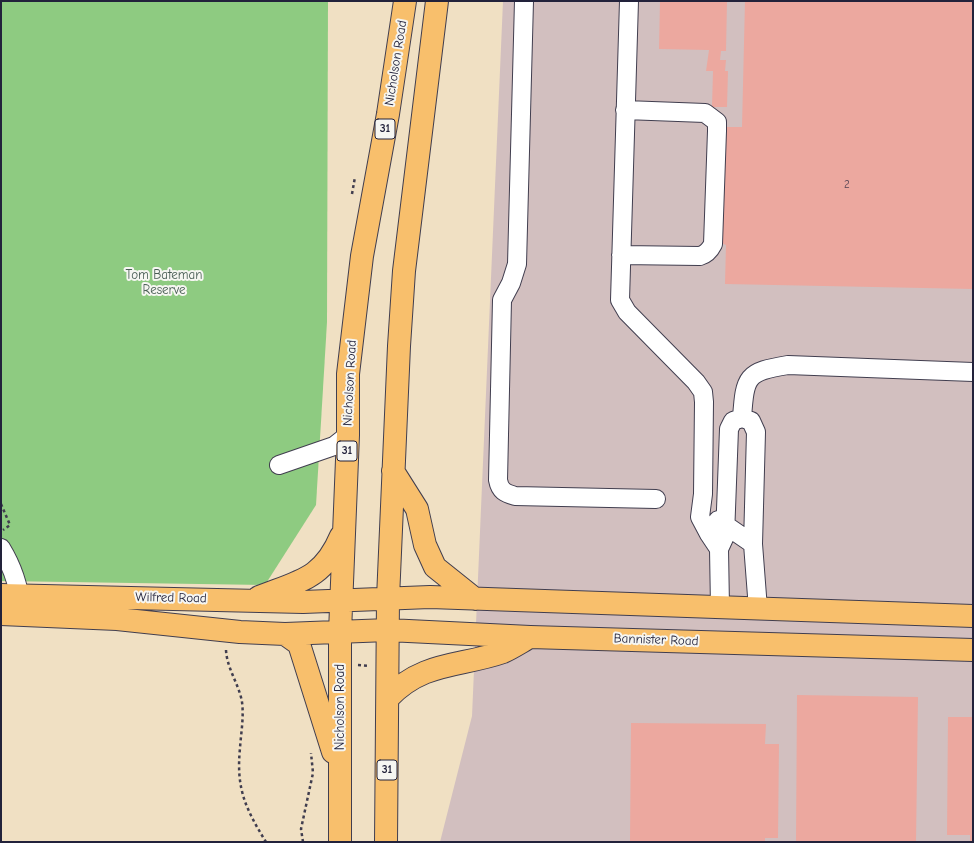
<!DOCTYPE html>
<html>
<head>
<meta charset="utf-8">
<style>
  body { margin:0 }
  #map { position:relative; width:974px; height:843px; overflow:hidden; background:#f0e0c3; font-family:"Comic Neue",sans-serif }
  canvas { display:block }
  .frame { position:absolute; inset:0; border:2px solid #22223b; pointer-events:none }
</style>
</head>
<body>
<div id="map">
<canvas width="974" height="843"></canvas>
<div class="frame"></div>
</div>
<script>
const context = document.querySelector('canvas').getContext('2d');
context.lineJoin = 'round';
function fillPath(path, color) { context.fillStyle = color; context.fill(path, 'evenodd'); }
function stroke(path, color, width, dash) { context.strokeStyle = color; context.lineWidth = width; context.lineCap = dash ? 'butt' : 'round'; context.setLineDash(dash || []); context.stroke(path); }
function label(font, color, halo, rows, align = 'center') {
  context.font = font + ' "Comic Neue",sans-serif'; context.lineWidth = 4; context.setLineDash([]); context.textBaseline = 'middle'; context.strokeStyle = halo; context.fillStyle = color; for (const [text, x, y, turn = 0] of rows) {
    context.save(); context.translate(x, y); context.rotate((+turn || 0) * Math.PI / 180); context.textAlign = isNaN(turn) ? turn : align; if (halo) context.strokeText(text, 0, 0); context.fillText(text, 0, 0); context.restore();
  }
}
fillPath(new Path2D(`
  M 503,1 L 973,1 L 973,842 L 440,842 L 472,716 Z`), '#d2bfbf');
fillPath(new Path2D(`
  M 1,1 L 328,1 L 327,322 L 316,505 L 265,585 L 1,581 Z`), '#8ecb81');
fillPath(new Path2D(`
  M 660,1 L 727,1 L 726,51 L 721,51 L 720,60 L 726,60 L 725,71 L 728,71 L 727,107 L 712,107 L 713,71 L 706,71 L 709,50 L 659,49 Z
  M 745,1 L 973,1 L 973,289 L 725,284 L 726,245 L 719,242 L 724,127 L 742,127 Z
  M 797,695 L 918,697 L 916,842 L 796,842 Z
  M 948,717 L 973,717 L 973,842 L 970,842 L 970,835 L 947,835 Z
  M 631,723 L 766,724 L 765,744 L 779,744 L 778,838 L 765,838 L 765,842 L 630,842 Z`), '#eca89f');
const minor = new Path2D(`
  M 524,1 L 517,264 L 511,283 L 502,300 L 498,480 C 500,491 505,493 515,496 L 656,499
  M 629,1 L 620,300 L 627,312 L 696,382 L 703,392 L 704,402 L 703,494 L 700,517 L 709,534 L 719,549
  M 621,255 L 700,256 C 707,254 710,250 713,244 L 717,131 L 717,122 L 705,113 L 625,110
  M 742,418 C 745,376 746,372 788,365 L 973,372
  M 279,465 L 334,446 L 348,435
  M 718,520 L 753,544 L 758,609
  M 1,548 C 12,566 19,586 21,607
  M 720,607 L 719,549 L 725,536 L 729,429 L 733,421 L 742,418 L 751,421 L 756,432 L 753,544`);
const major = new Path2D(`
  M 393,471 L 417,509 L 425,545 L 435,567 L 475,599
  M 1,595 L 303,602 L 430,597 L 973,616
  M 259,597 C 300,581 323,579 341,536
  M 1,614 L 117,619 L 240,632 L 285,634 L 388,630 L 530,637 L 973,650
  M 285,634 L 299,644 L 333,752
  M 388,698 C 423,661 460,667 503,652 C 512,648 521,642 530,637
  M 340,842 L 340,632 L 348,435 L 348,374 L 362,256 L 388,114 L 405,1
  M 386,842 L 388,598 L 399,346 L 404,271 L 437,1`);
stroke(minor, '#413e4f', 20);
stroke(major, '#413e4f', 24);
stroke(new Path2D(`
  M 352,194 L 355,177
  M 1,504 L 10,525 L 3,530
  M 226,650 C 227,669 239,684 242,702 C 244,717 241,733 240,748 C 236,788 245,808 266,842
  M 358,665 L 369,666
  M 303,842 L 301,829 L 313,773 L 311,753`), '#413e4f', 2.5, [3, 3]);
stroke(minor, '#fff', 18);
stroke(major, '#f8bf6c', 22);
label('11px', '#544454', null, [
  ["2",847,185]
]);
for (const [x, y, w] of [
  [385,129,20],
  [347,451,20],
  [387,770,20]
]) { const box = new Path2D(); box.roundRect(x - w / 2, y - 10, w, 20, 3); context.fillStyle = '#f6f6f2'; context.fill(box); stroke(box, '#22223b', 1); }
label('bold 12px', '#22223b', null, [
  ["31",385,129],
  ["31",347,451],
  ["31",387,770]
]);
label('13px', '#22223b', '#f6f6f2', [
  ["Nicholson Road",396,63,-81],
  ["Nicholson Road",350,383,-87],
  ["Wilfred Road",171,598,1],
  ["Bannister Road",656,640,2],
  ["Nicholson Road",340,707,-90]
]);
label('13px', '#485d54', '#f6f6f2', [
  ["Tom Bateman",164,275],
  ["Reserve",164,290]
]);
</script>
</body>
</html>
